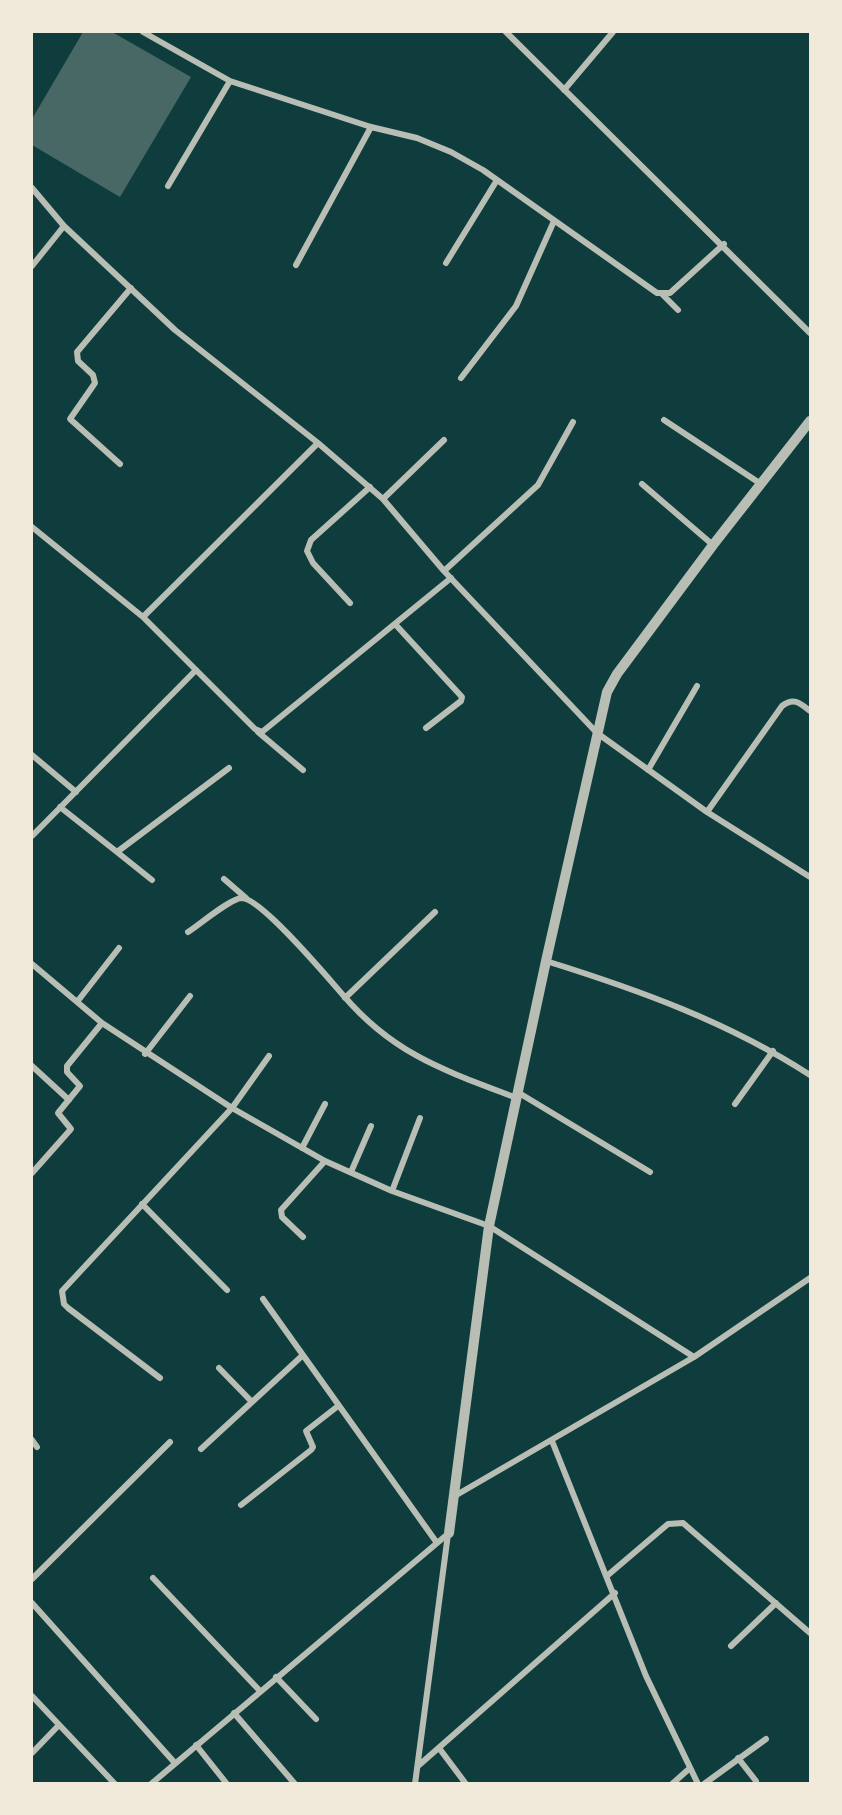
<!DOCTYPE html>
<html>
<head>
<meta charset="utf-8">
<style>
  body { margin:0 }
  #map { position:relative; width:842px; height:1815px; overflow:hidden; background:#0f3d3e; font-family:Poppins,sans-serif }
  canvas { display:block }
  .frame { position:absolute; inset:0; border:33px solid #f1e9da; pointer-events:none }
</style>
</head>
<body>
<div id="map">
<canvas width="842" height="1815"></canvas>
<div class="frame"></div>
</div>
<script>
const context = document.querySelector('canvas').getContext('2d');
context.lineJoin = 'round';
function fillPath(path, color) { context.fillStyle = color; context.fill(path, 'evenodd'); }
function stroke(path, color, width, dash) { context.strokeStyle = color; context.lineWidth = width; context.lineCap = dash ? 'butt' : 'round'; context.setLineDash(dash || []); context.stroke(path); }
fillPath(new Path2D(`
  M 83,32 L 112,32 L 191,77 L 120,197 L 32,145 L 32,119 Z`), '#486865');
stroke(new Path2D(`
  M 143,32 L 230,81 L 371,127 L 417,138 L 451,152 L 483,170 L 657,293 L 670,293 L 724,244
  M 506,32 L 810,333
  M 564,90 L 613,32
  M 168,186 L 230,81
  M 32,188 L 64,226 L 175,330 L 318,443 L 383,499 L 444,571 L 597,733 L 707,812 L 810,877
  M 446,263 L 497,180
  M 296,265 L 371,127
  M 32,266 L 64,226
  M 663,295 L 678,310
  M 461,378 L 516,306 L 554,221
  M 664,420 L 761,484
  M 120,464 L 70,419 L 95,383 L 93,375 L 78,361 L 77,352 L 131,288
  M 642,484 L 713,545
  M 383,499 L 444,440
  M 32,527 L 143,617 L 255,729 L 262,732 L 451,578
  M 444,571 L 538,485 L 573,422
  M 350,603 L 313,563 L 307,551 L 311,540 L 370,487
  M 143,617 L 318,443
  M 395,624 L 462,697 L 461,701 L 426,728
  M 258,732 L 303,770
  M 32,755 L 76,792
  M 648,770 L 697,686
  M 60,807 L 117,852 L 229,768
  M 707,812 L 782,706 C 794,697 800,703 810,711
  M 32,836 L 196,670
  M 117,852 L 152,880
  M 224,879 L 246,898
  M 188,932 C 199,925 231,898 242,898 C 262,899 328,978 343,995 C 394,1055 446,1071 517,1098
  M 546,961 C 639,990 728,1022 810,1075
  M 32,964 L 102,1023 L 232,1108 L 325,1161 L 392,1191 L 489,1226 L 694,1357
  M 345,998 L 435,912
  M 77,1002 L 119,948
  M 145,1054 L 190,996
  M 32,1066 L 69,1100
  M 519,1093 L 650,1172
  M 735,1104 L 773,1051
  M 302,1148 L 325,1104
  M 351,1172 L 371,1126
  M 32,1173 L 71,1129 L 58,1113 L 80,1086 L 67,1072 L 67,1066 L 102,1023
  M 392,1191 L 420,1118
  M 142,1204 L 227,1290
  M 303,1237 L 282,1217 L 281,1210 L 325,1161
  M 263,1299 L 437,1543
  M 219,1368 L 252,1402
  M 160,1378 L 68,1308 L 64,1304 L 62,1291 L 232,1108 L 269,1056
  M 32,1440 L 37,1447
  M 552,1441 L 646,1676 L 698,1784
  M 201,1449 L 303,1355
  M 453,1497 L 694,1357 L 810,1278
  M 241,1505 L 311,1450 L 313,1447 L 306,1431 L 338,1406
  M 608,1575 L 668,1524 L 683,1523 L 810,1633
  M 153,1578 L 260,1691
  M 32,1579 L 170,1442
  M 32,1603 L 174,1762
  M 731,1646 L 776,1603
  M 276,1677 L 316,1719
  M 32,1696 L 115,1784
  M 234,1713 L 295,1784
  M 196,1745 L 227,1784
  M 439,1748 L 466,1784
  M 32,1753 L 59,1725
  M 738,1758 L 756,1781
  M 418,1766 L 615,1593
  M 151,1784 L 449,1533
  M 415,1784 L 448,1534
  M 672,1784 L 690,1768
  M 704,1784 L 766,1739`), '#b8beb3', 6);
stroke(new Path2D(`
  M 449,1533 L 489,1226 L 546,961 L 607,692 L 617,674 L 713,545 L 810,421`), '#b8beb3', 10);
</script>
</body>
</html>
